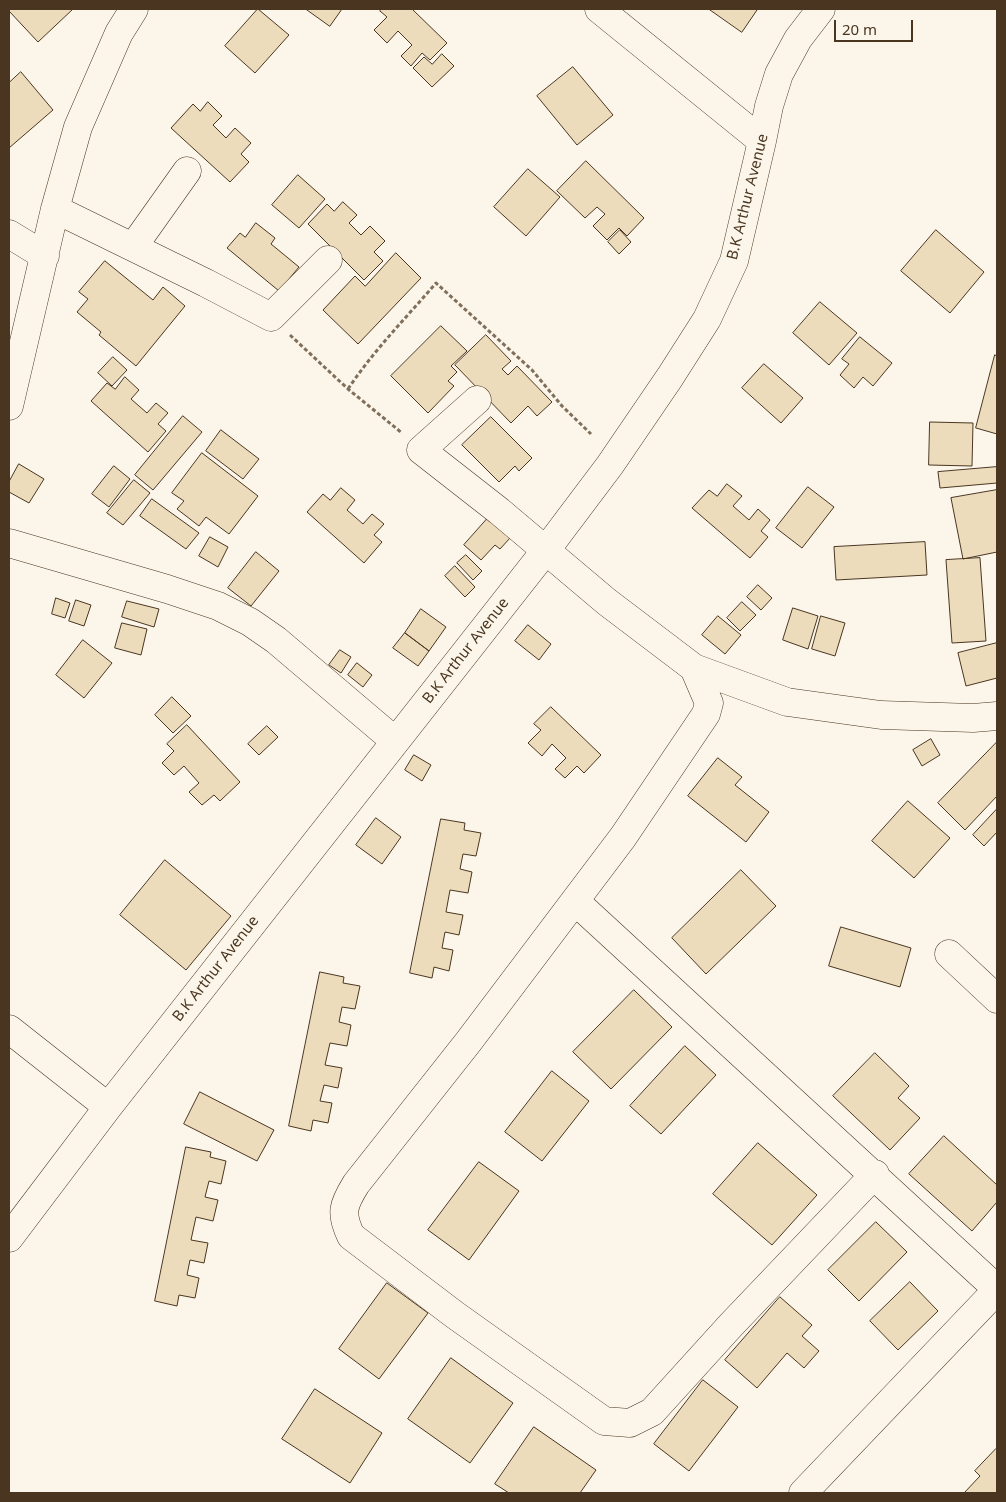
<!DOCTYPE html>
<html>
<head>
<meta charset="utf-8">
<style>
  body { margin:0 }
  #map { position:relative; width:1006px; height:1502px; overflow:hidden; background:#fbf6e9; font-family:"Noto Sans",sans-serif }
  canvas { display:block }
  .frame { position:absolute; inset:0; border:10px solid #4a3520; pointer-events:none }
  .scale { position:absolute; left:834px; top:20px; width:79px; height:22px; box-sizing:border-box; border:2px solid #4a3520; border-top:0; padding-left:6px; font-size:15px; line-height:18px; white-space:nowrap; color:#4a3520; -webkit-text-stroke:4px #fbf6e9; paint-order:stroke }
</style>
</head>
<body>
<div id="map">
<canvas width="1006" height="1502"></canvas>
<div class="frame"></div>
<div class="scale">20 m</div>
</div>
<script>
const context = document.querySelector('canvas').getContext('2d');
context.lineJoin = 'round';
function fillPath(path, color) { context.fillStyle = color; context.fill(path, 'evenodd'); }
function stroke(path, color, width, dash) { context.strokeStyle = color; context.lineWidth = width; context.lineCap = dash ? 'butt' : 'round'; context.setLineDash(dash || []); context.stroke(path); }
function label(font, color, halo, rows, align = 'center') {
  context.font = font + ' "Noto Sans",sans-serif'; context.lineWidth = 4; context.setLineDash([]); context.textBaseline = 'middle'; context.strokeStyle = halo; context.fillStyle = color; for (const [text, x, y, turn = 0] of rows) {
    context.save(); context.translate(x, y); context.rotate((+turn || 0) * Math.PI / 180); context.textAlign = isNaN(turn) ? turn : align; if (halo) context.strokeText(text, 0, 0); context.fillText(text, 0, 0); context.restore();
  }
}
const building = new Path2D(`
  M 10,9 L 73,9 L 38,42 L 9,11 Z
  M 258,9 L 289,35 L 255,73 L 225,46 Z
  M 306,9 L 342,9 L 330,26 Z
  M 382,9 L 412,9 L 447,43 L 430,60 L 422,53 L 411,66 L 401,56 L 412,45 L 398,31 L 387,43 L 374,30 L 387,17 L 380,11 Z
  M 709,9 L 755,9 L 757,10 L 742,32 Z
  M 442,54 L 454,66 L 432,87 L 413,68 L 424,57 L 432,64 Z
  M 573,67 L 613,115 L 577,145 L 537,96 Z
  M 21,72 L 53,110 L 9,148 L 9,83 Z
  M 208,102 L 222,116 L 213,125 L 226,138 L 235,128 L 251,143 L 241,154 L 249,162 L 230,182 L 171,128 L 193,104 L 200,111 Z
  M 586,161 L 644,218 L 627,236 L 619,228 L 607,240 L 593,226 L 605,214 L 597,207 L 585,218 L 557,191 Z
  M 528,169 L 560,197 L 526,236 L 494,207 Z
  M 298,175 L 325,199 L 299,228 L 272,205 Z
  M 343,202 L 357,215 L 349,223 L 361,235 L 370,226 L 385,241 L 374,252 L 383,261 L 364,280 L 308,224 L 327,204 L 334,211 Z
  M 256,223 L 275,238 L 271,244 L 299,267 L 279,291 L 227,248 L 240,233 L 245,237 Z
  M 620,230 L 631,242 L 619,254 L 608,242 Z
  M 936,230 L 984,272 L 950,313 L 901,271 Z
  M 396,253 L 421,278 L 358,344 L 323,310 L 355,276 L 365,286 Z
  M 105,261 L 153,300 L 163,287 L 185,306 L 136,366 L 99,335 L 101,332 L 77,312 L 88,299 L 79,292 Z
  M 820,302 L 857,333 L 829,365 L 793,333 Z
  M 441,326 L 467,351 L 451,366 L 457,372 L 448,381 L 454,386 L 428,413 L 391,376 Z
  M 486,335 L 511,361 L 502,369 L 508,375 L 517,366 L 552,402 L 537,416 L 528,406 L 511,423 L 455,365 Z
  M 860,337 L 892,363 L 873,386 L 863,377 L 854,388 L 840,375 L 849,364 L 842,359 Z
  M 995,355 L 997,356 L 997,434 L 976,428 Z
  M 113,357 L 127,370 L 112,386 L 98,373 Z
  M 764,364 L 803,398 L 781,423 L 742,388 Z
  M 125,377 L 139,390 L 131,399 L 147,413 L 156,403 L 168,413 L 158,424 L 166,431 L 148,452 L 91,401 L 107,383 L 115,389 Z
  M 183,416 L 202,432 L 153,490 L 135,475 Z
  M 491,417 L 532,458 L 519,471 L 515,466 L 499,482 L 462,445 Z
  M 930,422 L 973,423 L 972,466 L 929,465 Z
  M 221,430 L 259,459 L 243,479 L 206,451 Z
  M 202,453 L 258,496 L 229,534 L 206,517 L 199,526 L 177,509 L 184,501 L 172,493 Z
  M 19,464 L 44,479 L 29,503 L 9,492 L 9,482 Z
  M 114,466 L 130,479 L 109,507 L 92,494 Z
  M 997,467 L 997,483 L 940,488 L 938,472 Z
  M 134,480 L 150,493 L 123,525 L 107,513 Z
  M 727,484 L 742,496 L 733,506 L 749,520 L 758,509 L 770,520 L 761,531 L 768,537 L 750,558 L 692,508 L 709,490 L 717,496 Z
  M 808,487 L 834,507 L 802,548 L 776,528 Z
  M 341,488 L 355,500 L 347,510 L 363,524 L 372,514 L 384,524 L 374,535 L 382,542 L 364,563 L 307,512 L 323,494 L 330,500 Z
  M 997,490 L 997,552 L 963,559 L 951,498 Z
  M 152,499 L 199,533 L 186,549 L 140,516 Z
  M 488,518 L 510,538 L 500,549 L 495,545 L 481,560 L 464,545 Z
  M 210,537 L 228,547 L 218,567 L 199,556 Z
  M 925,542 L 927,575 L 836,580 L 834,547 Z
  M 256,552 L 279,571 L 251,606 L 228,588 Z
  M 466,555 L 482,571 L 473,580 L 457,563 Z
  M 980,558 L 986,641 L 952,643 L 946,560 Z
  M 455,566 L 475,587 L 465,597 L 445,576 Z
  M 758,585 L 772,598 L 761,610 L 747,597 Z
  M 56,598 L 70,603 L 65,618 L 52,614 Z
  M 76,600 L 91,605 L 84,626 L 69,621 Z
  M 127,601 L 159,609 L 154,627 L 122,617 Z
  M 742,602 L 756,615 L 740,631 L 727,618 Z
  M 793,608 L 818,616 L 808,649 L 783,640 Z
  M 421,609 L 446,627 L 429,651 L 405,633 Z
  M 718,616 L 741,635 L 725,654 L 702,635 Z
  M 821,616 L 845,623 L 835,656 L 812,649 Z
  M 122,623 L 147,629 L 141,655 L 115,648 Z
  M 528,625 L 551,644 L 539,660 L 515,641 Z
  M 405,633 L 429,651 L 418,666 L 393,648 Z
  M 83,640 L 112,663 L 84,698 L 56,675 Z
  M 997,643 L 997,678 L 966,686 L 958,653 Z
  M 340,650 L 351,657 L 341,673 L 329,665 Z
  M 357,663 L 372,675 L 363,687 L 348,675 Z
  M 172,697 L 191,716 L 173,733 L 155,715 Z
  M 551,707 L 601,755 L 584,773 L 577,766 L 565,778 L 555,769 L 566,758 L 552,744 L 542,756 L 528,743 L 541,730 L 534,724 Z
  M 187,725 L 240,782 L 220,801 L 214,795 L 202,805 L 189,792 L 199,783 L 184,766 L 174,775 L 162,763 L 174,751 L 167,744 Z
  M 267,726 L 278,737 L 259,755 L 248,744 Z
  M 931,739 L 940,755 L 922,766 L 913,750 Z
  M 997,742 L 997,796 L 965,830 L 938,803 Z
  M 414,755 L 431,765 L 422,781 L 405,770 Z
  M 718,758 L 742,777 L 735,785 L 769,812 L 746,842 L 688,796 Z
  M 908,801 L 950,838 L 914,878 L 872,841 Z
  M 997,809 L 997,832 L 984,846 L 973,835 Z
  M 376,818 L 401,837 L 382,864 L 356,845 Z
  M 441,819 L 465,823 L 464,830 L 481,833 L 476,856 L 463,854 L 460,869 L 472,872 L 468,893 L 450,890 L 446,912 L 463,915 L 459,935 L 445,932 L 442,948 L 453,950 L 449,971 L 434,967 L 432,978 L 410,973 Z
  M 165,860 L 231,916 L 186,970 L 120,915 Z
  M 741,870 L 776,906 L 706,974 L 672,938 Z
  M 841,927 L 911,948 L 900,987 L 829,966 Z
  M 320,972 L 344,977 L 343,983 L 360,986 L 355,1009 L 342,1007 L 339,1022 L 351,1025 L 347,1046 L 330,1043 L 325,1065 L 342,1068 L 338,1088 L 324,1085 L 320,1101 L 332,1103 L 328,1123 L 313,1120 L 311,1131 L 289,1126 Z
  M 634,990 L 672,1027 L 611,1089 L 573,1052 Z
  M 685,1046 L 716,1075 L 661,1134 L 630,1106 Z
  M 875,1053 L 909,1086 L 898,1098 L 920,1118 L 890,1150 L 833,1096 Z
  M 552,1071 L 589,1101 L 542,1161 L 505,1132 Z
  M 200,1092 L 274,1130 L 257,1161 L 184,1124 Z
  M 944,1136 L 997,1185 L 997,1202 L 972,1231 L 909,1174 Z
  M 758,1143 L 817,1195 L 772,1245 L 713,1194 Z
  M 186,1147 L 211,1152 L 210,1157 L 226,1161 L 221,1184 L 209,1181 L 205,1197 L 218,1200 L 213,1221 L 196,1217 L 191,1240 L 208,1243 L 204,1263 L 190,1260 L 187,1275 L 199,1278 L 195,1298 L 179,1295 L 177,1306 L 155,1301 Z
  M 479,1162 L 519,1191 L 469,1260 L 428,1230 Z
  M 876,1222 L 907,1252 L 859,1301 L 828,1270 Z
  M 910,1282 L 938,1311 L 898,1350 L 870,1321 Z
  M 387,1283 L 428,1313 L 379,1379 L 339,1349 Z
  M 780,1297 L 812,1325 L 802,1336 L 819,1351 L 804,1368 L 787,1353 L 757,1388 L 725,1360 Z
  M 451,1358 L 513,1403 L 470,1463 L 408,1419 Z
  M 703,1380 L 738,1407 L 689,1471 L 654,1444 Z
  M 315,1389 L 382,1433 L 350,1483 L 282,1439 Z
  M 534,1427 L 596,1470 L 580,1493 L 509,1493 L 495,1484 Z
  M 996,1449 L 997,1450 L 997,1493 L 964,1493 L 980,1476 L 975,1471 Z`);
fillPath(building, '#ecdcbc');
stroke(building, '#4a3520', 1);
const minor = new Path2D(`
  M 599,9 L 762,141
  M 55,209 L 206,283 L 271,317 L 328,260
  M 9,234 L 45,256
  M 133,247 L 187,171
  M 477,400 L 421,450 L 499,511 L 607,602 L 694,668 L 787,702 L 881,715 L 973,718 L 997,716
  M 9,406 L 55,209 L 78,127 L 119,33 L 134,9
  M 9,543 L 167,589 L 218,606 L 250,622 L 276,640 L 395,741
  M 694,668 L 709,703 L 706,714 L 623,837 L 469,1041 L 356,1184 C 343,1205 340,1213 351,1236 L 455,1315 L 604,1421 L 630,1423 L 652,1412 L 731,1325 L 875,1174
  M 575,901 L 997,1289
  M 949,954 L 997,999
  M 9,1029 L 108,1107
  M 9,1238 L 108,1107 L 546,550 L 610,465 L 670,377 L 707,319 L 734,261 L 762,141 L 769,106 L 779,74 L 798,39 L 821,9
  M 803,1493 L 997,1290`);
stroke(minor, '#4a3520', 29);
stroke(new Path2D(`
  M 290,335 L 348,389 L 402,433
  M 348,389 C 374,350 406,318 436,283 L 532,370 L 562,406 L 591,434`), '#7f6f5c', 3, [4, 2.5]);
stroke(minor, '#fbf6e9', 28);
label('15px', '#4a3520', '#fbf6e9', [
  ["B.K Arthur Avenue",748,197,-76],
  ["B.K Arthur Avenue",466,651,-52],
  ["B.K Arthur Avenue",216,969,-52]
]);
</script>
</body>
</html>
